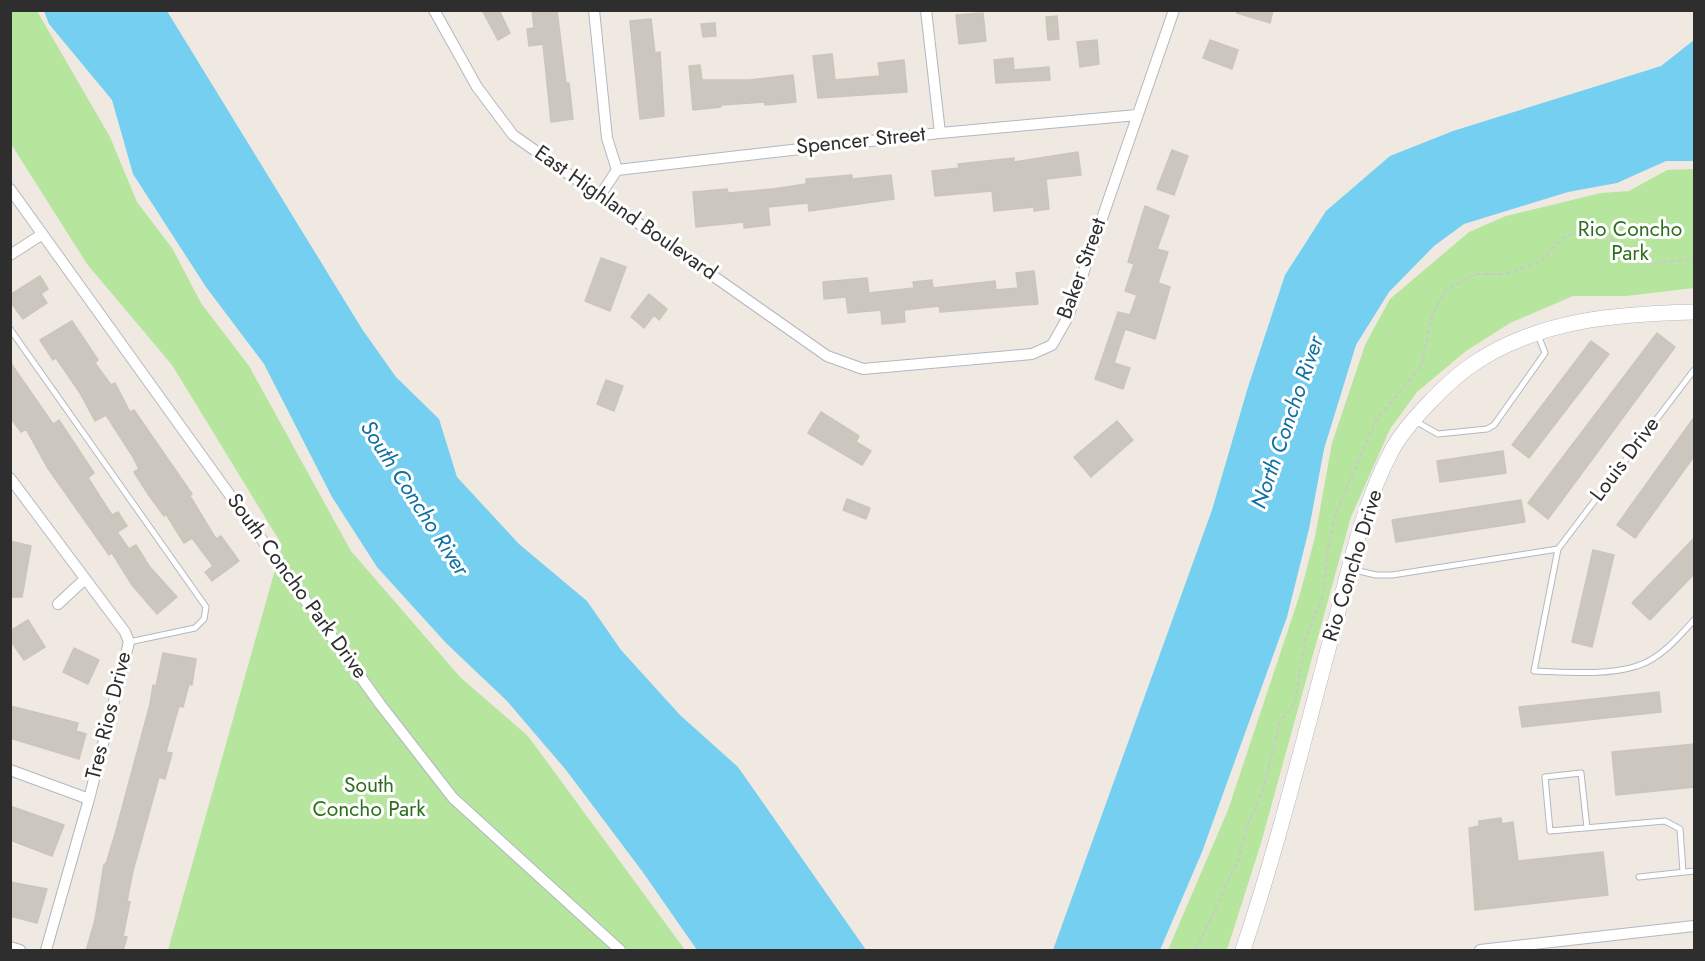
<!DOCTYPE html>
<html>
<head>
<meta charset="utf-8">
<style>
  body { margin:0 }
  #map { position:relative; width:1705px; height:961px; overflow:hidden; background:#efe9e1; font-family:Jost,sans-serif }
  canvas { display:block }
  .frame { position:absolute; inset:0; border:12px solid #2e2e2e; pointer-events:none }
</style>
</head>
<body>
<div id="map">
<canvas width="1705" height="961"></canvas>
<div class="frame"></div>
</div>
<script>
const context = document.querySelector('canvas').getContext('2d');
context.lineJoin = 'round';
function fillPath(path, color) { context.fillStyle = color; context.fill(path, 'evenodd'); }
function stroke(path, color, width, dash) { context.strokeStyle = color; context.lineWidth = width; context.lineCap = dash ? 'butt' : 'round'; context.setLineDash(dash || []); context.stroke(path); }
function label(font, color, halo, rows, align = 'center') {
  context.font = font + ' Jost,sans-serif'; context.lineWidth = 6; context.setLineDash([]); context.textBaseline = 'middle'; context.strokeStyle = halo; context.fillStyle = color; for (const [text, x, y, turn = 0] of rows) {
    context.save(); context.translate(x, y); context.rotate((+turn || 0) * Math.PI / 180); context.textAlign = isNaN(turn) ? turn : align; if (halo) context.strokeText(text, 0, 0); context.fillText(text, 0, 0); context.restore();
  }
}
fillPath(new Path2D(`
  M 10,11 L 37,11 L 110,137 L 137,202 L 172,248 L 201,303 L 249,366 L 351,551 L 460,677 L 528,736 L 685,950 L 168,950 L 282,545 L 172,365 L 87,264 L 11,144 Z
  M 1694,169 L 1694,288 L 1626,296 L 1573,296 L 1510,323 L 1466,351 L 1417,392 L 1390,429 L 1351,517 L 1261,843 L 1227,950 L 1168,950 L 1228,810 L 1300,594 L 1315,537 L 1332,443 L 1365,345 L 1390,299 L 1469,232 L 1506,216 L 1601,193 L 1629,191 L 1667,170 Z`), '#b6e59e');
fillPath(new Path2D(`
  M 44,11 L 167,11 L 362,329 L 396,377 L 439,419 L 457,477 L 519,544 L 587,601 L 621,650 L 680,715 L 738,767 L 866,950 L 697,950 L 642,871 L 566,770 L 507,701 L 446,643 L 377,567 L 332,497 L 264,364 L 206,287 L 133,174 L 112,100 L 49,24 Z
  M 1694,40 L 1694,161 L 1666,161 L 1617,183 L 1568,192 L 1464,224 L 1434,246 L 1389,292 L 1356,345 L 1324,449 L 1309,529 L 1287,617 L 1202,852 L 1160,950 L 1053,950 L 1212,510 L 1248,387 L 1285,275 L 1326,211 L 1390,156 L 1453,131 L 1661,66 Z`), '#75cff0');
const building = new Path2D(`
  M 482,10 L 499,10 L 510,33 L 498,40 Z
  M 532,10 L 557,10 L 566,83 L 569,83 L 573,119 L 551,122 L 543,44 L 529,46 L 527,29 L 534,28 Z
  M 1237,10 L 1273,10 L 1270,23 L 1237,13 Z
  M 983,13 L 986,41 L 959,44 L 956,15 Z
  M 1057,16 L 1059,39 L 1048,40 L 1046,17 Z
  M 651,19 L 655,53 L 660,52 L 664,116 L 640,119 L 630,21 Z
  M 715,23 L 716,36 L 703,37 L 701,24 Z
  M 1097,40 L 1099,64 L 1080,67 L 1077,42 Z
  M 1210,40 L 1238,50 L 1232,69 L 1203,58 Z
  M 832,54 L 835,80 L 880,76 L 878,63 L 904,60 L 907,92 L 818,98 L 813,56 Z
  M 1013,58 L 1014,70 L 1049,67 L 1050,80 L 996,83 L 994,60 Z
  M 700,65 L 702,80 L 749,80 L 793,75 L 796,102 L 765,105 L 765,102 L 721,105 L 721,107 L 693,110 L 689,66 Z
  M 1172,150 L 1188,156 L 1174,195 L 1157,189 Z
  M 1078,152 L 1081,175 L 1046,179 L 1049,209 L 1034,211 L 1034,207 L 994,211 L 992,191 L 935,196 L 932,171 L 959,168 L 958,164 L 1014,158 L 1014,162 Z
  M 852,175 L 852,179 L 891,175 L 894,199 L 809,211 L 808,203 L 768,207 L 770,225 L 744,228 L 744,222 L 696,227 L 693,192 L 727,189 L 728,193 L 773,189 L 806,184 L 806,179 Z
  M 1145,206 L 1169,216 L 1157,249 L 1168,252 L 1158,283 L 1170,287 L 1155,339 L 1125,329 L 1114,363 L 1130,368 L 1123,389 L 1095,379 L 1118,312 L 1130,315 L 1137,295 L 1125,291 L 1134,264 L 1128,262 Z
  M 601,258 L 626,267 L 610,311 L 585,301 Z
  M 1034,271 L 1038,304 L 940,312 L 939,306 L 904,310 L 905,322 L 882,324 L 881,310 L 848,313 L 846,297 L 824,299 L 823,282 L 867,278 L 869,293 L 914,288 L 913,282 L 932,280 L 933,288 L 995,281 L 996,290 L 1018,288 L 1016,273 Z
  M 40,276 L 48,289 L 41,294 L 47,303 L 23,319 L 10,301 L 10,295 Z
  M 649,294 L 667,309 L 659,320 L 654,315 L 644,328 L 631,317 Z
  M 72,321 L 98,360 L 95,363 L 111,385 L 115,383 L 130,412 L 134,410 L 192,494 L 190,496 L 216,539 L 221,536 L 239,561 L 212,581 L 205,572 L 213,566 L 192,538 L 184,543 L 166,514 L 164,516 L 148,494 L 134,472 L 139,469 L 133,457 L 106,415 L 95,421 L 80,393 L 56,358 L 53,360 L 40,340 Z
  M 1657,333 L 1675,347 L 1548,519 L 1528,503 Z
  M 1591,341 L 1609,354 L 1529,458 L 1512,445 Z
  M 10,362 L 53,424 L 59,420 L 94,473 L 88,478 L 112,515 L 118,512 L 127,526 L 117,532 L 129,549 L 136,545 L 149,566 L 177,597 L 157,614 L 132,585 L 112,553 L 109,555 L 47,467 L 26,429 L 21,432 L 10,417 Z
  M 606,380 L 623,386 L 614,411 L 597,404 Z
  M 821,412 L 859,436 L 856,442 L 871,451 L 862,465 L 808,433 Z
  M 1695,416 L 1695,455 L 1635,538 L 1617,525 Z
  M 1117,421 L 1133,440 L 1091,477 L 1074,457 Z
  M 1503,451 L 1506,473 L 1440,482 L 1437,461 Z
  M 847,499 L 870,508 L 866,519 L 843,510 Z
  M 1521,500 L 1525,522 L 1396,542 L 1392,520 Z
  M 1695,537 L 1695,573 L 1650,620 L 1632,603 Z
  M 10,541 L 31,546 L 22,597 L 10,597 Z
  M 1593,550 L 1614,555 L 1592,647 L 1572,642 Z
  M 28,620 L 45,647 L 24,660 L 10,640 L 10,631 Z
  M 74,648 L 99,660 L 88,684 L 63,672 Z
  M 163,653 L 196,659 L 192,685 L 189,684 L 183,707 L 179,706 L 166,752 L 172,753 L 165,779 L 159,777 L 133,871 L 127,901 L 130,902 L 123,936 L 127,937 L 123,951 L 86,951 L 95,920 L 104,864 L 106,864 L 115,834 L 150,704 L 153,685 L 156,686 Z
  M 1659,692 L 1661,712 L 1522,727 L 1519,707 Z
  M 10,706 L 78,723 L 76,731 L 86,734 L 79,759 L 10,738 Z
  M 1695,744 L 1695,787 L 1616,795 L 1612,752 Z
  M 10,806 L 64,825 L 52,856 L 10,840 Z
  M 1501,818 L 1502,824 L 1513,822 L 1518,861 L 1603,852 L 1608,895 L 1475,910 L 1469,828 L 1479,826 L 1479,821 Z
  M 10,882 L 47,889 L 37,923 L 10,916 Z`);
fillPath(building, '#cbc7bf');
stroke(building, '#cbc5ba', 1.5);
const lane = new Path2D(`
  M 10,329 L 206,607 L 204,619 L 195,628 L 129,642
  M 1694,370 L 1558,549 L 1534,671 C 1565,672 1607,676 1637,666 C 1660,659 1679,637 1694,620
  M 1415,421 L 1438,434 L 1487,429 L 1494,425 L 1545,353 L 1538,335
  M 1350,569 L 1376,575 L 1392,575 L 1558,549
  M 1587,828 L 1581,773 L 1545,777 L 1550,831 L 1665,821 L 1680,829 L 1683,872
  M 1639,877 L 1694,871`);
const street = new Path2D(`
  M 434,10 L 477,87 L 513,135 L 827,356 L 863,369 L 1032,354 L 1052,345 L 1068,317 L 1174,10
  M 594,10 L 607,138 L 617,170
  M 926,10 L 940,133
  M 10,189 L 380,704 L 453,798 L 620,950
  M 599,197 L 617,170 L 940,133 L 1137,115
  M 10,255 L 41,235
  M 10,478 L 125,632 L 129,642 L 89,799 L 46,950
  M 58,604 L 85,579
  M 10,770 L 89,799
  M 10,947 L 20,950
  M 1480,950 L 1694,926`);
const secondary = new Path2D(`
  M 1243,950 C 1278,846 1304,738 1333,631 C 1349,571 1362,506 1392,450 C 1406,424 1448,381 1473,364 C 1540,319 1617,314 1694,312`);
stroke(lane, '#b4b7c1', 7);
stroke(street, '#b4b7c1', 12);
stroke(secondary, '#b4b7c1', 16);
stroke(new Path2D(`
  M 1196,950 L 1238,860 L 1248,824 L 1263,790 L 1280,721 L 1295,702 L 1306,637 L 1323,596 L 1328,548 L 1336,513 L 1376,420 L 1421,366 L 1433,313 L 1446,290 L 1476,274 L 1505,274 L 1540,262 L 1562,238 L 1582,230 L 1607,236 L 1647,264 L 1694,259`), '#c9c9c9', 2, [4.5, 3]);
stroke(lane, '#fff', 5);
stroke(street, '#fff', 10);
stroke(secondary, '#fff', 15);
label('21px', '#2e2e2e', '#fff', [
  ["Spencer Street",861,142,-6],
  ["East Highland Boulevard",625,214,35],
  ["Baker Street",1083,269,-70],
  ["Louis Drive",1626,460,-53],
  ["Rio Concho Drive",1354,566,-73],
  ["South Concho Park Drive",296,587,54],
  ["Tres Rios Drive",110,716,-76]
]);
label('21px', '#2c6e1b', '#fff', [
  ["Rio Concho",1630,231],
  ["Park",1630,255],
  ["South",369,787],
  ["Concho Park",369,811]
]);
label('italic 22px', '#0d6fa3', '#fff', [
  ["North Concho River",1289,423,-71],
  ["South Concho River",413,499,57]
]);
</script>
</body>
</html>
